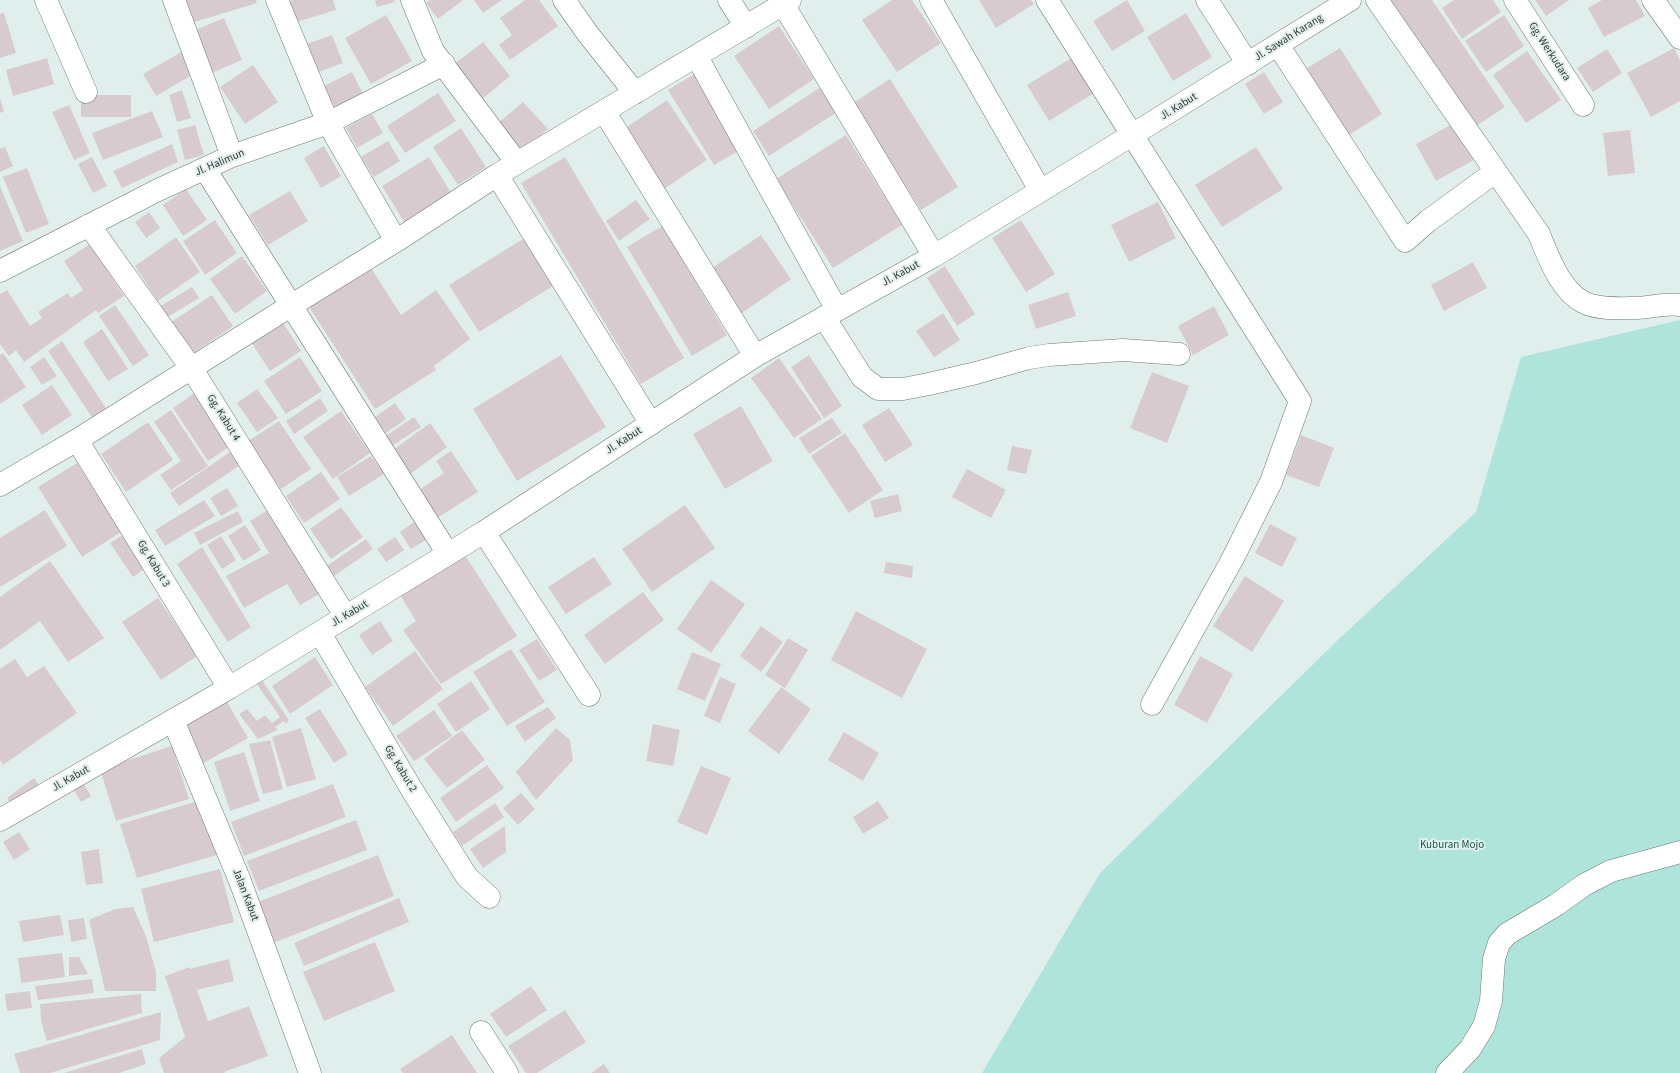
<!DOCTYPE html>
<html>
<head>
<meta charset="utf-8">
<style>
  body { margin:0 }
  canvas { display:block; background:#e1efec }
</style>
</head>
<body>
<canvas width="1680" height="1073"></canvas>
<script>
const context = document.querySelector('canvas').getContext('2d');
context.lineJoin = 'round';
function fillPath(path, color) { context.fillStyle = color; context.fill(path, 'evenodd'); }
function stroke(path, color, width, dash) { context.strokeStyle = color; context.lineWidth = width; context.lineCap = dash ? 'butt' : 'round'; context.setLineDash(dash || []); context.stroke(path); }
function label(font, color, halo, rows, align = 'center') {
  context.font = font + ' "Source Sans 3",sans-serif'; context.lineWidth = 4; context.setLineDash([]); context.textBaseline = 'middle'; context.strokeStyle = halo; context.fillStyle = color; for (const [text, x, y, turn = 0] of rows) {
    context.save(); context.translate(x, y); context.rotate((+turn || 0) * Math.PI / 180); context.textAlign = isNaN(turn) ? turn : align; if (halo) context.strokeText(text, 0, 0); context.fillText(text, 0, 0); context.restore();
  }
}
fillPath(new Path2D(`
  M 1680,320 L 1680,1073 L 982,1073 L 1100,873 L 1341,637 L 1476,512 L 1521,357 Z`), '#aee4da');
fillPath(new Path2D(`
  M 180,0 L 256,0 L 257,3 L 188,24 Z
  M 294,0 L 333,0 L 336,10 L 290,24 L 284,3 Z
  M 375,0 L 394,0 L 395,2 L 377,7 Z
  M 430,0 L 463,0 L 438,19 L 426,3 Z
  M 474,0 L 502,0 L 483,13 Z
  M 525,0 L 539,0 L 558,26 L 510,60 L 499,45 L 512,35 L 500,18 Z
  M 892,0 L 912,0 L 941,43 L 897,72 L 862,20 Z
  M 979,0 L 1031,0 L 1034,4 L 996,28 Z
  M 1127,0 L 1145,31 L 1112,51 L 1093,21 Z
  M 1384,0 L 1432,0 L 1505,107 L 1473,128 Z
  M 1454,0 L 1493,0 L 1501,12 L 1462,39 L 1442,8 Z
  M 1535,0 L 1569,0 L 1546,16 Z
  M 1602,0 L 1636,0 L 1645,16 L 1604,37 L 1588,8 Z
  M 4,13 L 16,53 L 0,58 L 0,14 Z
  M 1186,13 L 1212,57 L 1173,81 L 1147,37 Z
  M 386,15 L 412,61 L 371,84 L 345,38 Z
  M 1504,15 L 1524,46 L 1486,72 L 1465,41 Z
  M 224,18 L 242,60 L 209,74 L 191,32 Z
  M 779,26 L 814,79 L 769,109 L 734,56 Z
  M 332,35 L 343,63 L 316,73 L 304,45 Z
  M 483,42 L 510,76 L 481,100 L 453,65 Z
  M 1340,48 L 1382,114 L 1346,137 L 1304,70 Z
  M 1674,48 L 1680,60 L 1680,101 L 1651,117 L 1627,73 Z
  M 1607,49 L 1622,73 L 1593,92 L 1577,68 Z
  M 1527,51 L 1561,100 L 1526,123 L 1493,75 Z
  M 181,52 L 194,74 L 156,96 L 143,74 Z
  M 1078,54 L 1099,90 L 1049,121 L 1027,85 Z
  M 47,58 L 54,84 L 13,96 L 6,70 Z
  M 253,65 L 278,102 L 245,124 L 220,87 Z
  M 352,72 L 364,96 L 336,110 L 324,86 Z
  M 1264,72 L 1283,102 L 1264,114 L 1245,84 Z
  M 696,73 L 742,149 L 714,165 L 668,90 Z
  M 890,79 L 958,187 L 921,210 L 853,103 Z
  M 821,87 L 837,112 L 769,156 L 753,131 Z
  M 182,90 L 191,118 L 177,122 L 169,95 Z
  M 438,93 L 456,121 L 405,153 L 387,126 Z
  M 81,95 L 131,95 L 131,117 L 81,117 Z
  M 0,99 L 4,111 L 0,113 Z
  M 667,100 L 707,160 L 664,189 L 624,129 Z
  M 523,102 L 548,129 L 521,153 L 496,125 Z
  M 69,105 L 90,153 L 74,160 L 52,112 Z
  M 152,111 L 163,137 L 103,160 L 92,133 Z
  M 372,114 L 383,133 L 357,148 L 346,128 Z
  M 1454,123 L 1474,160 L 1436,181 L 1416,144 Z
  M 195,125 L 204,155 L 185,160 L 177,130 Z
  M 461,128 L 486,167 L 458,185 L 433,147 Z
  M 1630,130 L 1635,173 L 1608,176 L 1603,133 Z
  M 846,135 L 902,225 L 833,268 L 776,179 Z
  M 388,141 L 400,161 L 374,177 L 361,157 Z
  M 172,144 L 178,162 L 122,188 L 113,171 Z
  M 324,146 L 341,176 L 321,188 L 304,158 Z
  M 5,147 L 13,166 L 0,172 L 0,149 Z
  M 1256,147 L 1283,189 L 1222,227 L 1195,185 Z
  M 92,157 L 107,186 L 93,193 L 78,164 Z
  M 429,157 L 453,196 L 406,225 L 382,186 Z
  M 565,157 L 684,358 L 641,384 L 521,183 Z
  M 27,168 L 49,224 L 26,233 L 3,177 Z
  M 0,186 L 23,241 L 0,251 Z
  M 186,189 L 207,220 L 183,236 L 163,205 Z
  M 290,191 L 308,221 L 268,245 L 249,215 Z
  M 636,200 L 650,219 L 619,241 L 606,221 Z
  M 1158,202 L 1176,238 L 1129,262 L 1111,225 Z
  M 149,212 L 160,228 L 146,238 L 135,222 Z
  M 215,220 L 237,253 L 205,275 L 183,241 Z
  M 1021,220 L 1055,274 L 1026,292 L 992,238 Z
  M 662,226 L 727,335 L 692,356 L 627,247 Z
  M 761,235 L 791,279 L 742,313 L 712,268 Z
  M 176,237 L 200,272 L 158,301 L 135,266 Z
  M 526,237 L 556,284 L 479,332 L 449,285 Z
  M 90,244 L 124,296 L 98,313 L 96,310 L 24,362 L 16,350 L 9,356 L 0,344 L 0,294 L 7,290 L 30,326 L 42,318 L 38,312 L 68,293 L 71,298 L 83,290 L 64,261 Z
  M 242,256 L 267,291 L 235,314 L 210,279 Z
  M 1473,262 L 1487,288 L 1444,311 L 1431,285 Z
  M 945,266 L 975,314 L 957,326 L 927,278 Z
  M 371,268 L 401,315 L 436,290 L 470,339 L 434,366 L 436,370 L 375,409 L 309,307 Z
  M 192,287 L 199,298 L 166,318 L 159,307 Z
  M 1068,292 L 1076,316 L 1036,329 L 1028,305 Z
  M 212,295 L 233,326 L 192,354 L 170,323 Z
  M 115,305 L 149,355 L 133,366 L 99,316 Z
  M 1214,306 L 1229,335 L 1193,355 L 1178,326 Z
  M 943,313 L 960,340 L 934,357 L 916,331 Z
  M 280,318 L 301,351 L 270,371 L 249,339 Z
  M 102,329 L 128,369 L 108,381 L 83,342 Z
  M 62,341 L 107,410 L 93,419 L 48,351 Z
  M 3,353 L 26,387 L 0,404 L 0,355 Z
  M 561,355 L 606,427 L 517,481 L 473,409 Z
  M 809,355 L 842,406 L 824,418 L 791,367 Z
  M 44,357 L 57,376 L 42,385 L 30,367 Z
  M 300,357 L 322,391 L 286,414 L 264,381 Z
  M 779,358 L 822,419 L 794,438 L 751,378 Z
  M 1152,372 L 1189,386 L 1167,443 L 1130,428 Z
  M 52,385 L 72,415 L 42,435 L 22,405 Z
  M 257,389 L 278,418 L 257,432 L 237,403 Z
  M 199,390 L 235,443 L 208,461 L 173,408 Z
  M 320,398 L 328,411 L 294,434 L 286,421 Z
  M 395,403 L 406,419 L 386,433 L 375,417 Z
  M 741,406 L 773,461 L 725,489 L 693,434 Z
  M 889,408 L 913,445 L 885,462 L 862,425 Z
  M 171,410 L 208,466 L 171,490 L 160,475 L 181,461 L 154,422 Z
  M 341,411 L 370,453 L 333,479 L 303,437 Z
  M 414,417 L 421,427 L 387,449 L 381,439 Z
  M 832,418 L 842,433 L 809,454 L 799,438 Z
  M 279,421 L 311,469 L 281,489 L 248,441 Z
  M 148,422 L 173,460 L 126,492 L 101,454 Z
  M 430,423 L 447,447 L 410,474 L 393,450 Z
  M 845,433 L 883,490 L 849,513 L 811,456 Z
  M 1301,435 L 1334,448 L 1319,487 L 1286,475 Z
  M 1012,446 L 1032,450 L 1026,474 L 1007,470 Z
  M 236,448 L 245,462 L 179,506 L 170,493 Z
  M 451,451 L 478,492 L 434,520 L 416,492 L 444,473 L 436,461 Z
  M 371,456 L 384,474 L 349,496 L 337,477 Z
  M 77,463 L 121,532 L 82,557 L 38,487 Z
  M 967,469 L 1006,490 L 991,518 L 952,497 Z
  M 321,472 L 340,499 L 304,523 L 286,496 Z
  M 227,488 L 238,506 L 221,516 L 210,498 Z
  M 898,494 L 902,511 L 875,518 L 870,501 Z
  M 204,500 L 215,516 L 165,546 L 155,530 Z
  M 685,505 L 715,548 L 652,592 L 622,549 Z
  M 273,507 L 323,592 L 300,605 L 287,584 L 244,608 L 226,576 L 269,553 L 250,521 Z
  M 341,507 L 363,537 L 331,559 L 310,529 Z
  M 45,510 L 67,546 L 0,587 L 0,538 Z
  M 238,511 L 243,522 L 200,545 L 194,533 Z
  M 414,522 L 426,540 L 411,549 L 400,532 Z
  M 1270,524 L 1297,538 L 1282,567 L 1255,553 Z
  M 245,525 L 261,550 L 243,561 L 228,536 Z
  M 126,533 L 148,566 L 133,577 L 110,543 Z
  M 221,536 L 236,560 L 222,569 L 207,545 Z
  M 395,537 L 404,550 L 386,562 L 377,549 Z
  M 366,539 L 373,549 L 334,576 L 327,566 Z
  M 202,547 L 251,627 L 228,642 L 177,564 Z
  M 463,552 L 517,636 L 441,684 L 403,630 L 416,621 L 399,593 Z
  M 594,557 L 612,584 L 566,614 L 548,587 Z
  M 50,561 L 104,638 L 68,662 L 40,621 L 0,650 L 0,597 Z
  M 886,562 L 913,566 L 912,578 L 884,573 Z
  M 1245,576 L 1284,601 L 1252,652 L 1213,626 Z
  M 711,580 L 745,604 L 711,653 L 677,629 Z
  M 643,592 L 664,620 L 605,664 L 584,635 Z
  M 158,598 L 197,656 L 161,680 L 122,622 Z
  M 856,611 L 927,649 L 902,698 L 831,660 Z
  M 380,621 L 393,641 L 372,655 L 359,635 Z
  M 761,626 L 783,642 L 761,672 L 740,656 Z
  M 788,638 L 808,650 L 785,688 L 765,675 Z
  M 537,639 L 557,670 L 539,681 L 519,650 Z
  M 511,649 L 545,702 L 507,726 L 473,672 Z
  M 415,651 L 443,689 L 393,726 L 365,687 Z
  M 692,652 L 721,664 L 705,701 L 677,689 Z
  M 1200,656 L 1233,674 L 1207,723 L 1174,705 Z
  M 315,657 L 333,685 L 290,714 L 272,686 Z
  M 15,659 L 27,677 L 44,666 L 77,713 L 3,765 L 0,760 L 0,669 Z
  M 259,676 L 289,720 L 286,724 L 284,721 L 275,727 L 278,730 L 258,739 L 239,714 L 247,709 L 257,721 L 265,715 L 272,723 L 280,717 L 254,680 Z
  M 720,677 L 736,684 L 720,723 L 704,716 Z
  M 471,681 L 490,709 L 456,732 L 437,704 Z
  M 781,687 L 811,709 L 779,754 L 748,731 Z
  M 226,700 L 248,738 L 200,765 L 178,726 Z
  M 548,707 L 556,718 L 525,742 L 515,726 Z
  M 320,709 L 348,754 L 334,763 L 305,718 Z
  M 434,710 L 452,736 L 414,761 L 396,736 Z
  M 653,724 L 680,730 L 673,766 L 646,761 Z
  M 301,728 L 316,779 L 287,787 L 272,737 Z
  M 556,728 L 570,740 L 573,760 L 536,800 L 516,772 Z
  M 462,730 L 485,760 L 447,788 L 424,759 Z
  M 844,732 L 879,753 L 863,781 L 828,760 Z
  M 270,740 L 283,789 L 263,794 L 249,744 Z
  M 172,746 L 189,799 L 116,821 L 100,769 Z
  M 244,752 L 260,801 L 230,811 L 214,762 Z
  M 487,765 L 504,788 L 456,822 L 440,798 Z
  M 701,766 L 731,778 L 707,835 L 677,822 Z
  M 34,778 L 39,785 L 12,805 L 7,798 Z
  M 81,779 L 91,796 L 81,802 L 71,785 Z
  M 333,784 L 346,817 L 244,856 L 231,822 Z
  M 521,793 L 535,809 L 518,825 L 503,808 Z
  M 201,800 L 217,855 L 137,878 L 120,824 Z
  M 878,801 L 889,818 L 863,834 L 853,817 Z
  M 495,803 L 504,817 L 462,846 L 453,832 Z
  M 356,820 L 367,850 L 259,891 L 247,861 Z
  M 505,826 L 506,852 L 483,868 L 470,849 Z
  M 19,832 L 30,849 L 14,860 L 3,842 Z
  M 99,849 L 103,883 L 86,885 L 81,852 Z
  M 378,855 L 394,896 L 273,943 L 258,902 Z
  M 220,869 L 234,922 L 154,942 L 141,889 Z
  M 399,898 L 409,922 L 304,966 L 294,943 Z
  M 133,907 L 146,936 L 156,972 L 156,991 L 105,991 L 89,920 L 115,909 Z
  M 60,915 L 64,935 L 23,942 L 19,921 Z
  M 84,918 L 87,939 L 71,942 L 68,920 Z
  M 375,942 L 395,991 L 324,1021 L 303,972 Z
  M 62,953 L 65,977 L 21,983 L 18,958 Z
  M 69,957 L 79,957 L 88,974 L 69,976 Z
  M 229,959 L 234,981 L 197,990 L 208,1021 L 249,1006 L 268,1056 L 224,1072 L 225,1073 L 164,1073 L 159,1058 L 185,1037 L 165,976 L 190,967 L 190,969 Z
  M 92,979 L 94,993 L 38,1000 L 35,986 Z
  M 531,986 L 547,1010 L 506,1037 L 490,1014 Z
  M 30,991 L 32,1008 L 7,1011 L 5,994 Z
  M 141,994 L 142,1013 L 47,1041 L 41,1021 L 40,1004 Z
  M 565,1010 L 586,1042 L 537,1073 L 526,1073 L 508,1046 Z
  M 161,1012 L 160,1040 L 50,1073 L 20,1073 L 14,1054 Z
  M 452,1035 L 477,1073 L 403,1073 L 400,1069 Z
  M 142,1049 L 146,1064 L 119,1073 L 64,1073 Z
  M 604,1064 L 610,1073 L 591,1073 Z`), '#d8cbcf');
const minor = new Path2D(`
  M 46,0 L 86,92
  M 174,0 L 232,156
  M 277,0 L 328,123 L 396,241
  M 412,0 L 433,51 L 517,163
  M 564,0 L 588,34 L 635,93
  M 729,0 L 746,27
  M 931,0 L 1040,190
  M 1047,0 L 1300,401 L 1271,482 L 1232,560 L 1152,704
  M 1207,0 L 1248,64
  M 1377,0 L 1539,234 C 1548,256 1560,290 1583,302 C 1597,310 1622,308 1637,308 C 1652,307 1666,303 1680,305
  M 1515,0 L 1583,105
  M 1653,0 L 1680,38
  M 783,4 L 934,256
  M 1278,45 L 1405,241 L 1428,221 L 1495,172
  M 697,57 L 837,310
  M 604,111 L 755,356
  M 205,169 L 448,554
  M 497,175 L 651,424
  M 89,225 L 192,369 L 346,617
  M 0,271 L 158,190 L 232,156 L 328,123 L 444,64
  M 824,317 L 862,377 L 878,389 L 903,389 L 929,384 L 976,373 L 1029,358 L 1049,355 L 1123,350 L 1179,354
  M 77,440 L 229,688
  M 0,485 L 77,440 L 292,305 L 396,241 L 497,175 L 790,0
  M 484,532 L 589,695
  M 320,633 L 412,790 L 467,877 L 489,897
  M 173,720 L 240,881 L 310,1073
  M 0,820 L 229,688 L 484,532 L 755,356 L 934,256 L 1132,135 L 1350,0
  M 481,1032 L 507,1073
  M 1447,1073 L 1470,1049 L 1484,1026 L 1491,1001 L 1494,959 L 1499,943 L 1507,934 L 1556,905 L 1584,885 L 1611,871 L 1680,852`);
stroke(minor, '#6d7a77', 23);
stroke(minor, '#fff', 22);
label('11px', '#343938', '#e1efec', [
  ["Jl. Sawah Karang",1289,38,-32],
  ["Gg. Werkudara",1549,52,57],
  ["Jl. Kabut",1179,107,-32],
  ["Jl. Halimun",220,163,-23],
  ["Jl. Kabut",901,274,-29],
  ["Gg. Kabut 4",223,418,58],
  ["Jl. Kabut",624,441,-33],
  ["Gg. Kabut 3",153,564,59],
  ["Jl. Kabut",350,614,-31],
  ["Gg. Kabut 2",400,769,59],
  ["Jl. Kabut",71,779,-30],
  ["Jalan Kabut",245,895,69]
]);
label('11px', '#1d5b52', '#e1efec', [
  ["Kuburan Mojo",1452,846]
]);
</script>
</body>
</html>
